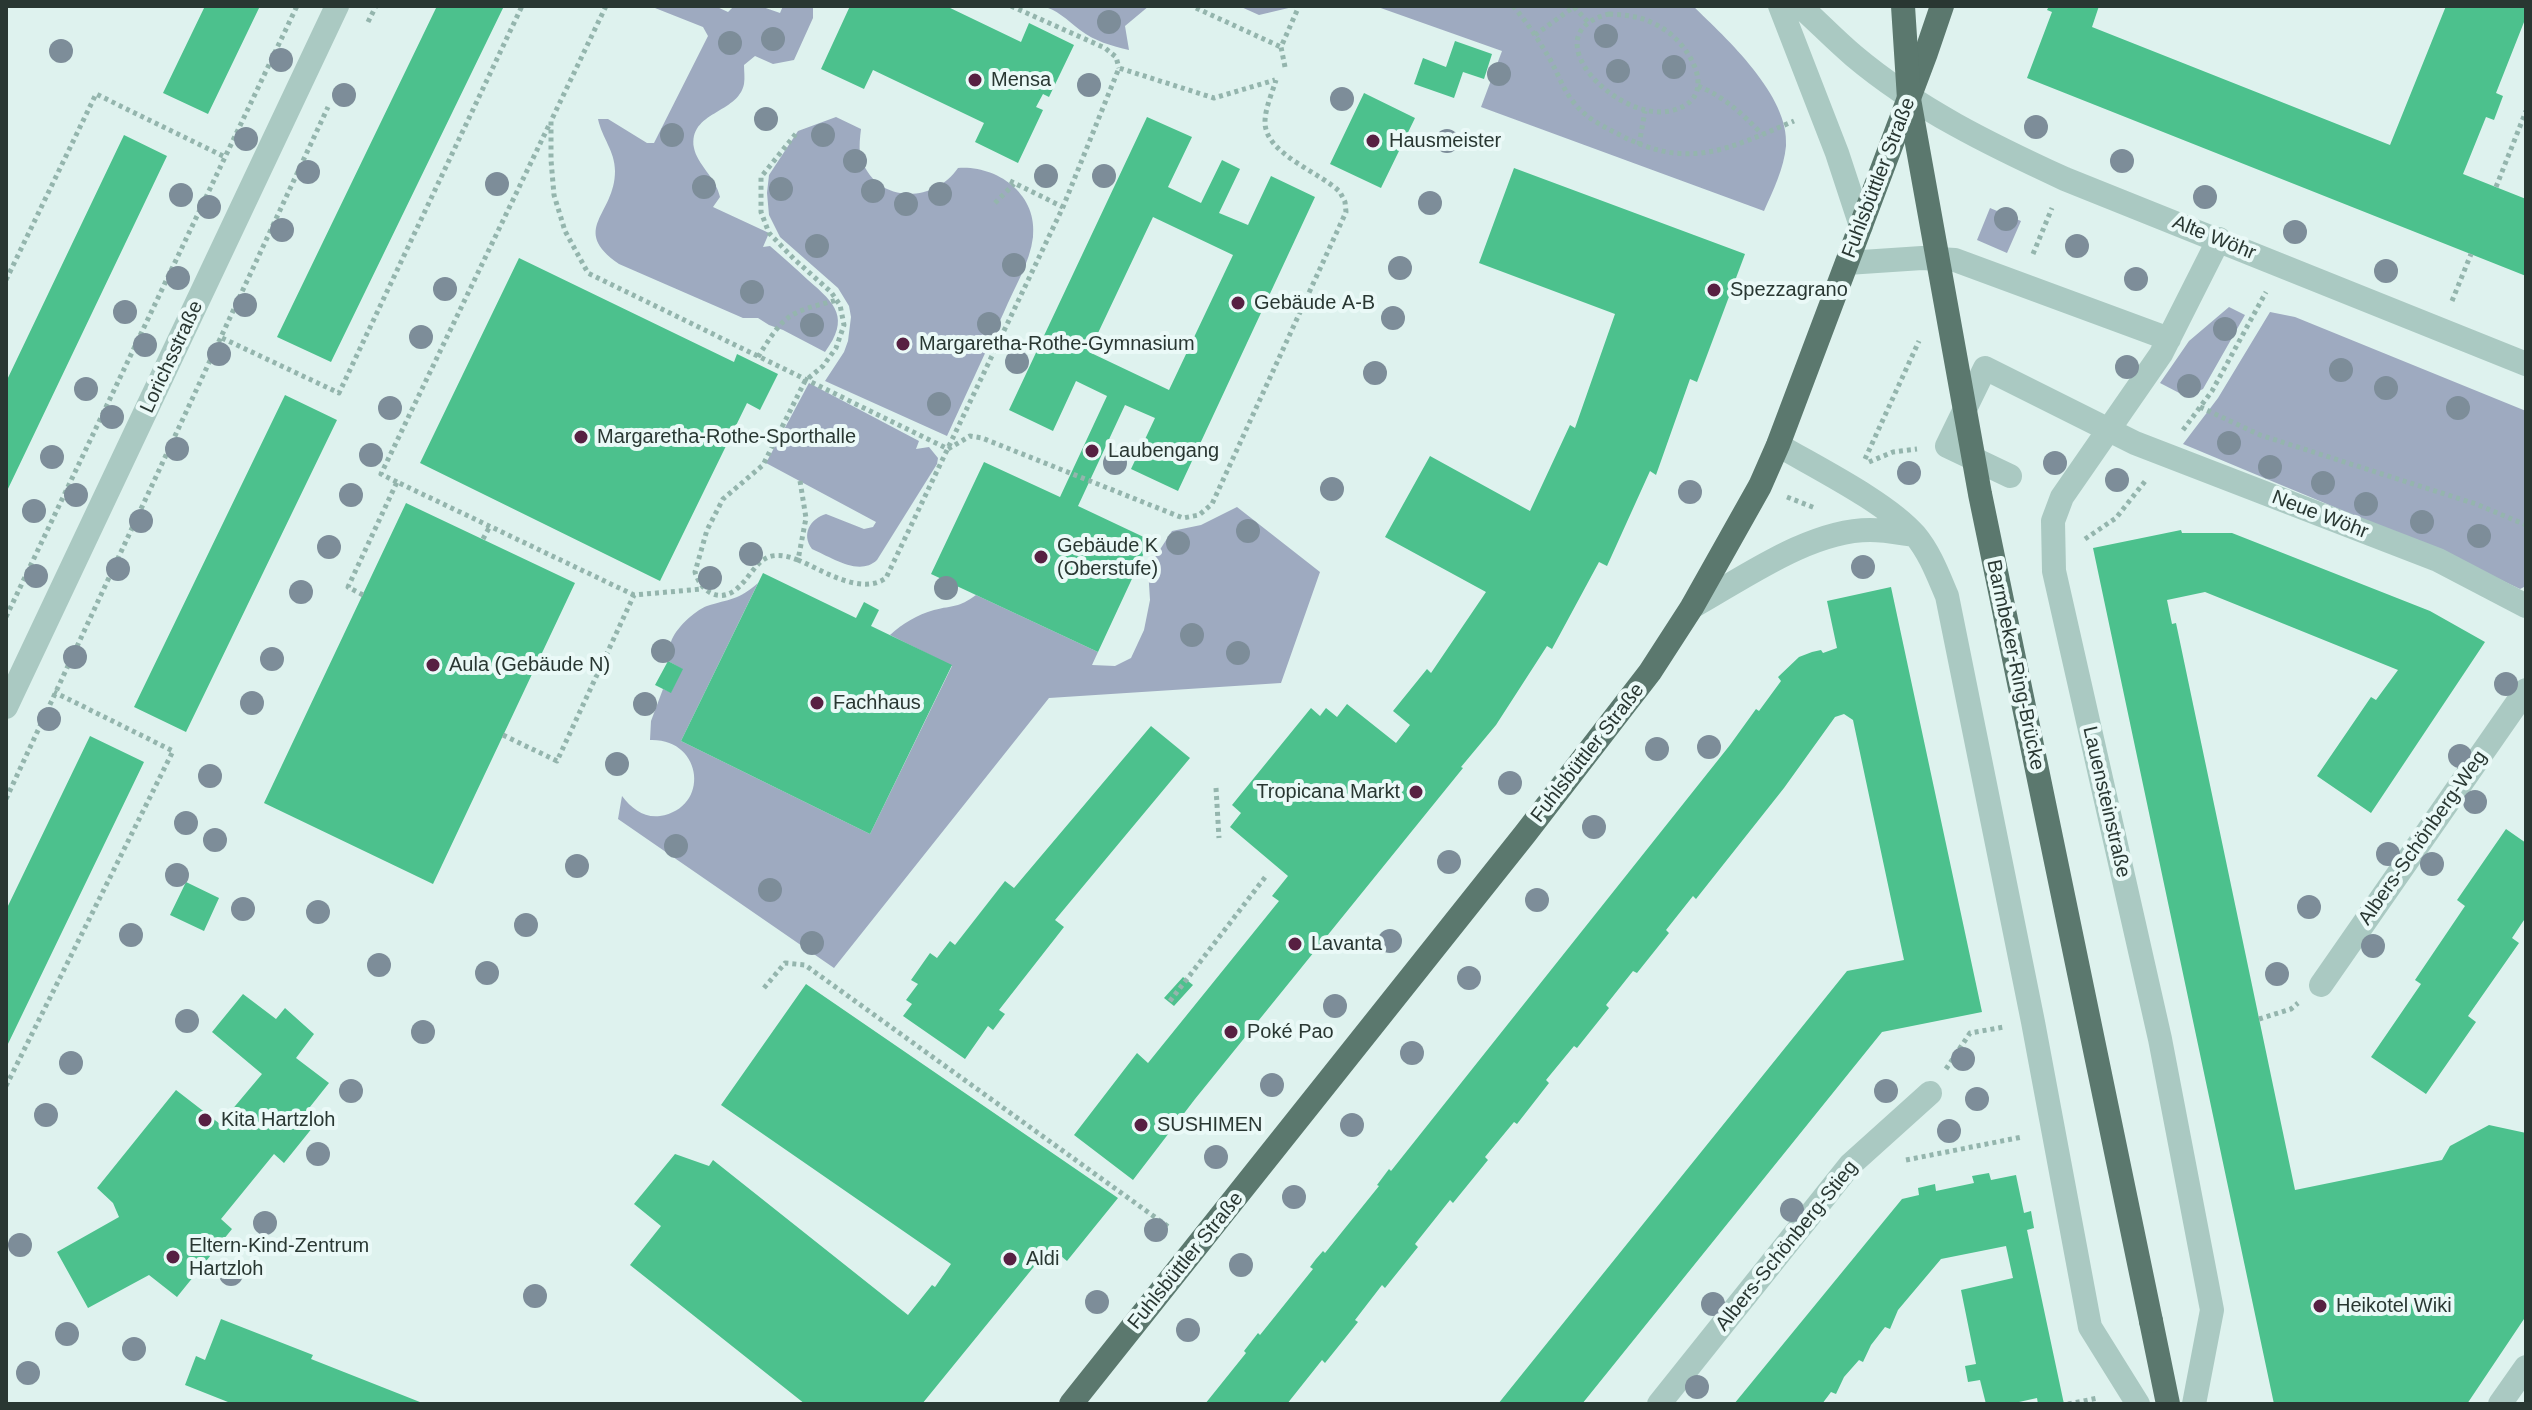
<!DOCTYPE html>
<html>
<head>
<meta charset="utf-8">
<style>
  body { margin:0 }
  #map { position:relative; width:2532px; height:1410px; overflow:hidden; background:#def2ee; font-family:Arial,sans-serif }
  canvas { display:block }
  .frame { position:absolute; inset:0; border:8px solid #293732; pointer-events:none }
</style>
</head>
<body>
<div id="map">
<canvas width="2532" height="1410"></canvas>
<div class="frame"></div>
</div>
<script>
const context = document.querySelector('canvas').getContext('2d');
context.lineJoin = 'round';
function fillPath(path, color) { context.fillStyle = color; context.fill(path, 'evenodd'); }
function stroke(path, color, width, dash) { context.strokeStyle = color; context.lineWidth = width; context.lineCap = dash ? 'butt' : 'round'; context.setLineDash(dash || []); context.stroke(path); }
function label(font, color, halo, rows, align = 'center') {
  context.font = font + ' Arial,sans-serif'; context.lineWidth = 8; context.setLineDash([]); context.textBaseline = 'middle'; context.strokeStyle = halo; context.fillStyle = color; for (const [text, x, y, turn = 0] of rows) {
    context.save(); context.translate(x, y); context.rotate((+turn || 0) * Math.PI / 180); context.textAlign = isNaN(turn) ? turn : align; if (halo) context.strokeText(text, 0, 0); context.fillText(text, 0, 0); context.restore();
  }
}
fillPath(new Path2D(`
  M 656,6 L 715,6 L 728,12 L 734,6 L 760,6 L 780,13 L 783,6 L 813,6 L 813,18 L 794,60 L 773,64 L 755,56 L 744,65 C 744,71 745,78 744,84 C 738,114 688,111 694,148 C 697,164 716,178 720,197 L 713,207 L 769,233 L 763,247 L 770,246 C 783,257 796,269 808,280 C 836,304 850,318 825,352 L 783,330 L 769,325 L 758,318 L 743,318 L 619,264 C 569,229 615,215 615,171 C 615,151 602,138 598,119 L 608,119 L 647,143 L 654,143 L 708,36 L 703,27 L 655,8 Z
  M 1041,6 L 1149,6 L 1125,26 L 1129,50 C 1112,46 1094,41 1080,30 C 1067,20 1057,9 1041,6 Z
  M 1239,6 L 1297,6 L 1259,15 Z
  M 1375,6 L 1693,6 C 1726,38 1790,96 1786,146 C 1784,168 1773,191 1764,211 L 1481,107 L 1502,51 Z
  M 836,117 L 861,129 C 860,137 859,146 860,154 C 872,203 932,206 958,168 C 997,165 1038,194 1033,237 C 1030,263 1014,288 1004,312 C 985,353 966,395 947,436 L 825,381 L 844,352 L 848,341 L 851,317 L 849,306 L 838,288 L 780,237 L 769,215 L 767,193 L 769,175 L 798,131 Z
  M 1990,208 L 2021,221 L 2007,253 L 1977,240 Z
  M 2229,307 L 2245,315 L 2203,389 L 2187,397 L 2160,383 L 2189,341 Z
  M 2270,312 L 2295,317 L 2526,411 L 2526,586 L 2520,589 C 2410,536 2296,492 2183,444 L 2218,398 Z
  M 809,383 L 919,441 L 916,449 L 929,447 L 938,458 L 937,464 L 877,560 C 859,577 831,557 812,549 C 801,534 810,519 826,514 L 864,529 L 873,527 L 876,522 L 766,463 Z
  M 1237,507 L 1320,572 L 1281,683 L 1049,698 L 834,968 L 618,819 L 622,796 C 632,809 644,818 660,816 C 711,808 703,738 650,740 L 651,721 L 663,689 L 671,692 L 682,669 L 668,661 C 669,655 669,648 671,642 C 675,629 694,611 707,606 C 729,599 739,600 758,583 L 681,741 L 870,834 L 952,666 L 890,635 C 903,623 917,615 934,610 C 954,605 958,608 976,595 L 1098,652 L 1092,665 L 1115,666 L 1131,658 L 1144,630 L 1150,600 L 1148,568 L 1172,531 L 1201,525 Z`), '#9eaac0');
fillPath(new Path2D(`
  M 205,6 L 260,6 L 208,114 L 163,93 Z
  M 437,6 L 504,6 L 331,362 L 277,337 Z
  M 850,6 L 946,6 L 1021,42 L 1029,23 L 1074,45 L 1049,97 L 1043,94 L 1036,107 L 1043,110 L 1018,163 L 975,142 L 984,123 L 873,70 L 864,89 L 821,69 Z
  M 2049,6 L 2099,6 L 2092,27 L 2390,145 L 2446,6 L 2526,6 L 2526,17 L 2496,93 L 2503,96 L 2494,120 L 2486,117 L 2463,174 L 2526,199 L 2526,276 L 2027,78 L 2052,12 L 2047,10 Z
  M 1455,41 L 1492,54 L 1484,79 L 1463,72 L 1454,98 L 1414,84 L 1423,58 L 1446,67 Z
  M 1364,93 L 1415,118 L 1381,188 L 1330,164 Z
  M 1147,117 L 1192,137 L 1168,187 L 1201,203 L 1222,160 L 1240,169 L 1219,213 L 1248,225 L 1271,176 L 1315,197 L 1178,491 L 1131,469 L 1155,418 L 1125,405 L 1078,506 L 1150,540 L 1098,652 L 931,574 L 984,462 L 1060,497 L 1107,396 L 1076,381 L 1053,431 L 1009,410 ZM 1153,217 L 1233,255 L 1169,390 L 1089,352 Z
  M 124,135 L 167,156 L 6,493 L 6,382 Z
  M 1514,168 L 1745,254 L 1697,382 L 1690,379 L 1656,475 L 1650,471 L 1607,566 L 1599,562 L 1552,649 L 1547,646 L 1496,725 L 1461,767 L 1463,768 L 1195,1099 L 1133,1180 L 1074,1135 L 1137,1053 L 1148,1063 L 1279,901 L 1272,896 L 1288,876 L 1230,827 L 1241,813 L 1232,805 L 1311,708 L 1320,716 L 1326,708 L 1337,717 L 1347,704 L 1396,743 L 1410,725 L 1393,711 L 1427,669 L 1431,673 L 1486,592 L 1385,537 L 1430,456 L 1530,511 L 1570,425 L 1575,428 L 1615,314 L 1479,263 Z
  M 519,258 L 734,362 L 737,354 L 778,374 L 760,410 L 747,403 L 660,581 L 420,463 Z
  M 285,395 L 337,420 L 186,732 L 134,707 Z
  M 406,503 L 575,583 L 433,884 L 264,803 Z
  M 2181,530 L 2182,533 L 2232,533 L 2430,611 L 2485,642 L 2371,813 L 2317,776 L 2371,697 L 2376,700 L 2398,670 L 2205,592 L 2167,600 L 2172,624 L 2176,623 L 2295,1190 L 2442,1160 L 2450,1146 L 2489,1125 L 2526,1133 L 2526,1316 L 2467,1404 L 2274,1404 L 2093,548 Z
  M 763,573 L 856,618 L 864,602 L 879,610 L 871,626 L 952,665 L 870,834 L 681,741 Z
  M 1891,587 L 1982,1012 L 1882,1032 L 1582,1404 L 1498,1404 L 1847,971 L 1904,960 L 1853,720 L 1844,714 L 1835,717 L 1784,788 L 1696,899 L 1693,896 L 1666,930 L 1669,933 L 1637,973 L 1633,971 L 1606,1005 L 1609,1008 L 1577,1048 L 1574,1046 L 1546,1080 L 1549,1083 L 1517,1124 L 1514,1122 L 1485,1157 L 1488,1160 L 1453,1203 L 1450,1200 L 1415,1244 L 1418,1247 L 1385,1288 L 1382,1285 L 1355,1320 L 1358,1322 L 1325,1363 L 1322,1360 L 1287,1404 L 1205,1404 L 1246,1353 L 1244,1351 L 1258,1333 L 1260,1335 L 1313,1269 L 1310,1267 L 1316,1259 L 1323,1251 L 1325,1253 L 1379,1186 L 1377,1185 L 1389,1169 L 1391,1171 L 1730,745 L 1756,709 L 1759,711 L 1781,681 L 1778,677 L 1799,657 L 1812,652 L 1821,650 L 1823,653 L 1837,648 L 1827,601 Z
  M 668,661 L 683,669 L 671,693 L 655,685 Z
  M 1151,726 L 1190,758 L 1055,920 L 1064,927 L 999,1010 L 1005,1014 L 993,1030 L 988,1026 L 965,1059 L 903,1016 L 912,1004 L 906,1000 L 918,984 L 911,980 L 930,953 L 937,958 L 950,941 L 955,945 L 1005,881 L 1014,888 Z
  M 90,736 L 144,762 L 6,1048 L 6,910 Z
  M 2506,829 L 2526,843 L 2526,917 L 2512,938 L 2519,943 L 2468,1016 L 2476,1022 L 2426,1094 L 2371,1057 L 2421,984 L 2415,980 L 2465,906 L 2457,900 Z
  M 186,882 L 219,898 L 204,931 L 170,915 Z
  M 1183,977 L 1193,985 L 1174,1006 L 1164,998 Z
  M 806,984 L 1118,1198 L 1067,1261 L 1050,1247 L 922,1404 L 805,1404 L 630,1265 L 661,1226 L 634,1204 L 675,1154 L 709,1166 L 713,1160 L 908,1315 L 932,1285 L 935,1287 L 951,1264 L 721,1105 Z
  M 243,994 L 276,1019 L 285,1008 L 314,1034 L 296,1058 L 329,1083 L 302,1117 L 313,1127 L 284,1163 L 274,1154 L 221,1219 L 232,1229 L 177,1297 L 149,1275 L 88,1308 L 57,1252 L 119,1217 L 113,1203 L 97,1188 L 176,1090 L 220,1124 L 262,1074 L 212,1032 Z
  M 1989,1173 L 1991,1180 L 2016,1175 L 2024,1213 L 2031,1211 L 2034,1228 L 2027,1230 L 2064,1404 L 2038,1404 L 2037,1398 L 2010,1404 L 1986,1404 L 1980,1380 L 1968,1382 L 1965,1366 L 1976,1364 L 1961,1290 L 2013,1278 L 2006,1246 L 1941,1259 L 1898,1310 L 1890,1329 L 1885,1327 L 1871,1345 L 1863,1362 L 1859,1360 L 1844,1377 L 1836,1394 L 1831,1392 L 1822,1404 L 1734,1404 L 1902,1199 L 1919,1195 L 1918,1188 L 1935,1184 L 1936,1191 L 1974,1183 L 1972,1176 Z
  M 221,1319 L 313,1355 L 311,1359 L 425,1404 L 233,1404 L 185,1385 L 196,1356 L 205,1360 Z`), '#4cc18d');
stroke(new Path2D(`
  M 606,6 L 551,121 L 551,160 L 554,195 L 565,231 L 588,273 L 948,449 L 970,436 L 982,438 L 1183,518 L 1199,515 L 1212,504 L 1346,212 L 1345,202 L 1340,192 C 1320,172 1265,154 1265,122 C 1265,109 1272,93 1276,80
  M 1011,6 L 1105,48 L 1116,57 L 1119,68
  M 1513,6 C 1526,21 1538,39 1548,56 C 1558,72 1562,89 1575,104 C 1586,118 1604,127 1620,135 C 1689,171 1728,149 1794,121
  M 1574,7 L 1589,23
  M 1196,8 L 1281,47
  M 1609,14 C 1629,15 1645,17 1662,28 C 1691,45 1722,100 1670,111 C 1616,122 1530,33 1609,14 Z
  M 368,22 L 376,6
  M 1535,35 L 1575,6
  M 1285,67 L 1281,47 L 1299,6
  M 1698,86 C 1725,97 1742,114 1762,134
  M 1639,145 L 1645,111
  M 1010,181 L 1063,207
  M 2496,187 L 2526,111
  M 995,203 L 1014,184
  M 2033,254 L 2052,208
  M 6,280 L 96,94 L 225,157
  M 2452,301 L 2471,254
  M 222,338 L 339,393 L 522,6
  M 758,357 C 785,313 788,313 837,300
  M 2200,407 L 2260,435 L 2476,504 L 2526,525
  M 2183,430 L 2212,391 L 2266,292
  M 1865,459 L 1919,341
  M 1869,462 L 1893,452 L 1917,449
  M 800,481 L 806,518 L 798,560 C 822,570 861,596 886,578 L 1063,207 L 1119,68 L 1214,98 L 1275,80
  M 397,482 L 381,474 L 550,123
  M 1787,497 L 1815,508
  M 483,539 L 490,526
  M 2085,539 L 2116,518 L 2146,480
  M 798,560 C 757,544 757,574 734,591 C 716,603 700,589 695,572 L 707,530 L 723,499 L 763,465 L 805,381 L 823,366 L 836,348 L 844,325 L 840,305 L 831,292 L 794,259 L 769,233 L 761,212 L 761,177 L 798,131
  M 363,595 L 348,587 L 397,482 L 634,595
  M 6,617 L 297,6
  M 503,735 L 557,761 L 634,595 L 702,589
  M 1216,788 L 1219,838
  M 6,799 L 328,107
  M 764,988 L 785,963 L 805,965 L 1170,1228
  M 1170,1001 L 1266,876
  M 2259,1019 L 2291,1009 L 2298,1003
  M 1946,1069 L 1970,1033 L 2004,1027
  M 6,1086 L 173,751 L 54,692
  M 1906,1160 L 2022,1137
  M 2068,1404 L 2098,1398`), '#94b5ad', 5, [4, 4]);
stroke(new Path2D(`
  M 1780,6 L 1837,153 L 1861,226
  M 1800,6 C 1818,22 1835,40 1854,56 C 1917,109 1991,145 2065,179 L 2526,364
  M 1847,263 L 1922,258 L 1955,260 L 2169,339
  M 1778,445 C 1817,468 1886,502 1915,535 C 1930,553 1938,575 1947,596 L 2033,1022 L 2090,1327 L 2138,1404
  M 2010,476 L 1947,446 L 1985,368 L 2135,443 L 2438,560 L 2526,606
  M 1692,607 C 1744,578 1810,530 1870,530 C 1885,530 1900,533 1914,535
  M 6,707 L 337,6
  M 2321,985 L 2526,690
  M 1659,1404 L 1850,1165 L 1930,1093
  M 2194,1404 L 2212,1310 L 2160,1039 L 2054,571 L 2053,521 L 2062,497 L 2161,354 L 2219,239
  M 2500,1404 L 2526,1367`), '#aac9c2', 24);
stroke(new Path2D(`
  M 2151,1321 L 2168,1404
  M 1071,1404 L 1525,834 L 1650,672 L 1692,607 L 1760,486 L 1778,445 L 1926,53 L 1942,6`), '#5b786e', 24);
stroke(new Path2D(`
  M 1903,6 L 1909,99 L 1980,494 L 2151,1321`), '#5b786e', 24);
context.fillStyle = '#7d8d99';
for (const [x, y] of [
  [1109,22],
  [1606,36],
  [773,39],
  [730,43],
  [61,51],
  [281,60],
  [1674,67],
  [1618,71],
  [1499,74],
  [1089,85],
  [344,95],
  [1342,99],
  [766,119],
  [2036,127],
  [672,135],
  [823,135],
  [246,139],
  [1447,141],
  [855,161],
  [2122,161],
  [308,172],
  [1046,176],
  [1104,176],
  [497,184],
  [704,187],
  [781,189],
  [873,191],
  [940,194],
  [181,195],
  [2205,197],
  [1430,203],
  [906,204],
  [209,207],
  [2006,219],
  [282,230],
  [2295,232],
  [817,246],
  [2077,246],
  [1014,265],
  [1400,268],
  [2386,271],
  [178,278],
  [2136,279],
  [445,289],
  [752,292],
  [245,305],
  [125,312],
  [1393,318],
  [989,324],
  [812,325],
  [2225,329],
  [421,337],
  [145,345],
  [219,354],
  [1017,362],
  [2127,367],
  [2341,370],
  [1375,373],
  [2189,386],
  [2386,388],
  [86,389],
  [939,404],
  [390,408],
  [2458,408],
  [112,417],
  [2229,443],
  [177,449],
  [371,455],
  [52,457],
  [1115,463],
  [2055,463],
  [2270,467],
  [1909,473],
  [2117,480],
  [2323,483],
  [1332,489],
  [1690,492],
  [76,495],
  [351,495],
  [2366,504],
  [34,511],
  [141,521],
  [2422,522],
  [1248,531],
  [2479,536],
  [1178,543],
  [329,547],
  [751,554],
  [1863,567],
  [118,569],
  [36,576],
  [710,578],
  [946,588],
  [301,592],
  [1192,635],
  [663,651],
  [1238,653],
  [75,657],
  [272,659],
  [2506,684],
  [252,703],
  [645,704],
  [49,719],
  [1709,747],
  [1657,749],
  [2460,756],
  [617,764],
  [210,776],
  [1510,783],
  [2475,802],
  [186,823],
  [1594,827],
  [215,840],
  [676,846],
  [2388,854],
  [1449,862],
  [2432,864],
  [577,866],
  [177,875],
  [770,890],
  [1537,900],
  [2309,907],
  [243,909],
  [318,912],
  [526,925],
  [131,935],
  [1390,941],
  [812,943],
  [2373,946],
  [379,965],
  [487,973],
  [2277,974],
  [1469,978],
  [1335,1006],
  [187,1021],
  [423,1032],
  [1412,1053],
  [1963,1059],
  [71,1063],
  [1272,1085],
  [351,1091],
  [1886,1091],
  [1977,1099],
  [46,1115],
  [1352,1125],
  [1949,1131],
  [318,1154],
  [1216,1157],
  [1294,1197],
  [1792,1210],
  [265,1223],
  [1156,1230],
  [20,1245],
  [1241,1265],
  [231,1274],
  [535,1296],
  [1097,1302],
  [1713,1304],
  [1188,1330],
  [67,1334],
  [134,1349],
  [28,1373],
  [1697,1387]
]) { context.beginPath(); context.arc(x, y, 12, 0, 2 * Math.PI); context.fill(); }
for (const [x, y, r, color] of [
  [975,80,8,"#572042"],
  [1373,141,8,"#572042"],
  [1714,290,8,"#572042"],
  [1238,303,8,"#572042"],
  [903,344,8,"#572042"],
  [581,437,8,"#572042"],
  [1092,451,8,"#572042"],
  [1041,557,8,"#572042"],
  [433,665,8,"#572042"],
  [817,703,8,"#572042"],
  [1416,792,8,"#572042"],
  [1295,944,8,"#572042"],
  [1231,1032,8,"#572042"],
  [205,1120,8,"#572042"],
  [1141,1125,8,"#572042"],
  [173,1257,8,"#572042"],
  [1010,1259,8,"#572042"],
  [2320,1306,8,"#572042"]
]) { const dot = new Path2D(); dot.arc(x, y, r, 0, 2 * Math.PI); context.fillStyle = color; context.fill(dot); stroke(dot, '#eaf9f7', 3); }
label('20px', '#293732', '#eaf9f7', [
  ["Mensa",991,80],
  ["Hausmeister",1389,141],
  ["Spezzagrano",1730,290],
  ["Gebäude A-B",1254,303],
  ["Margaretha-Rothe-Gymnasium",919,344],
  ["Margaretha-Rothe-Sporthalle",597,437],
  ["Laubengang",1108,451],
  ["Gebäude K",1057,546],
  ["(Oberstufe)",1057,569],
  ["Aula (Gebäude N)",449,665],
  ["Fachhaus",833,703],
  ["Tropicana Markt",1400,792,"right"],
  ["Lavanta",1311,944],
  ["Poké Pao",1247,1032],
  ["Kita Hartzloh",221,1120],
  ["SUSHIMEN",1157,1125],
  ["Eltern-Kind-Zentrum",189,1246],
  ["Hartzloh",189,1269],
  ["Aldi",1026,1259],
  ["Heikotel Wiki",2336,1306]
], 'left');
label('20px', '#293732', '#eaf9f7', [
  ["Fuhlsbüttler Straße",1879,178,-69],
  ["Alte Wöhr",2214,238,22],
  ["Lorichsstraße",172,357,-65],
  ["Neue Wöhr",2320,515,21],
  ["Barmbeker-Ring-Brücke",2015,665,78],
  ["Fuhlsbüttler Straße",1588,753,-52],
  ["Lauensteinstraße",2106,802,77],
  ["Albers-Schönberg-Weg",2423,838,-55],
  ["Albers-Schönberg-Stieg",1787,1246,-51],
  ["Fuhlsbüttler Straße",1186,1261,-51]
]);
</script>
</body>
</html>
